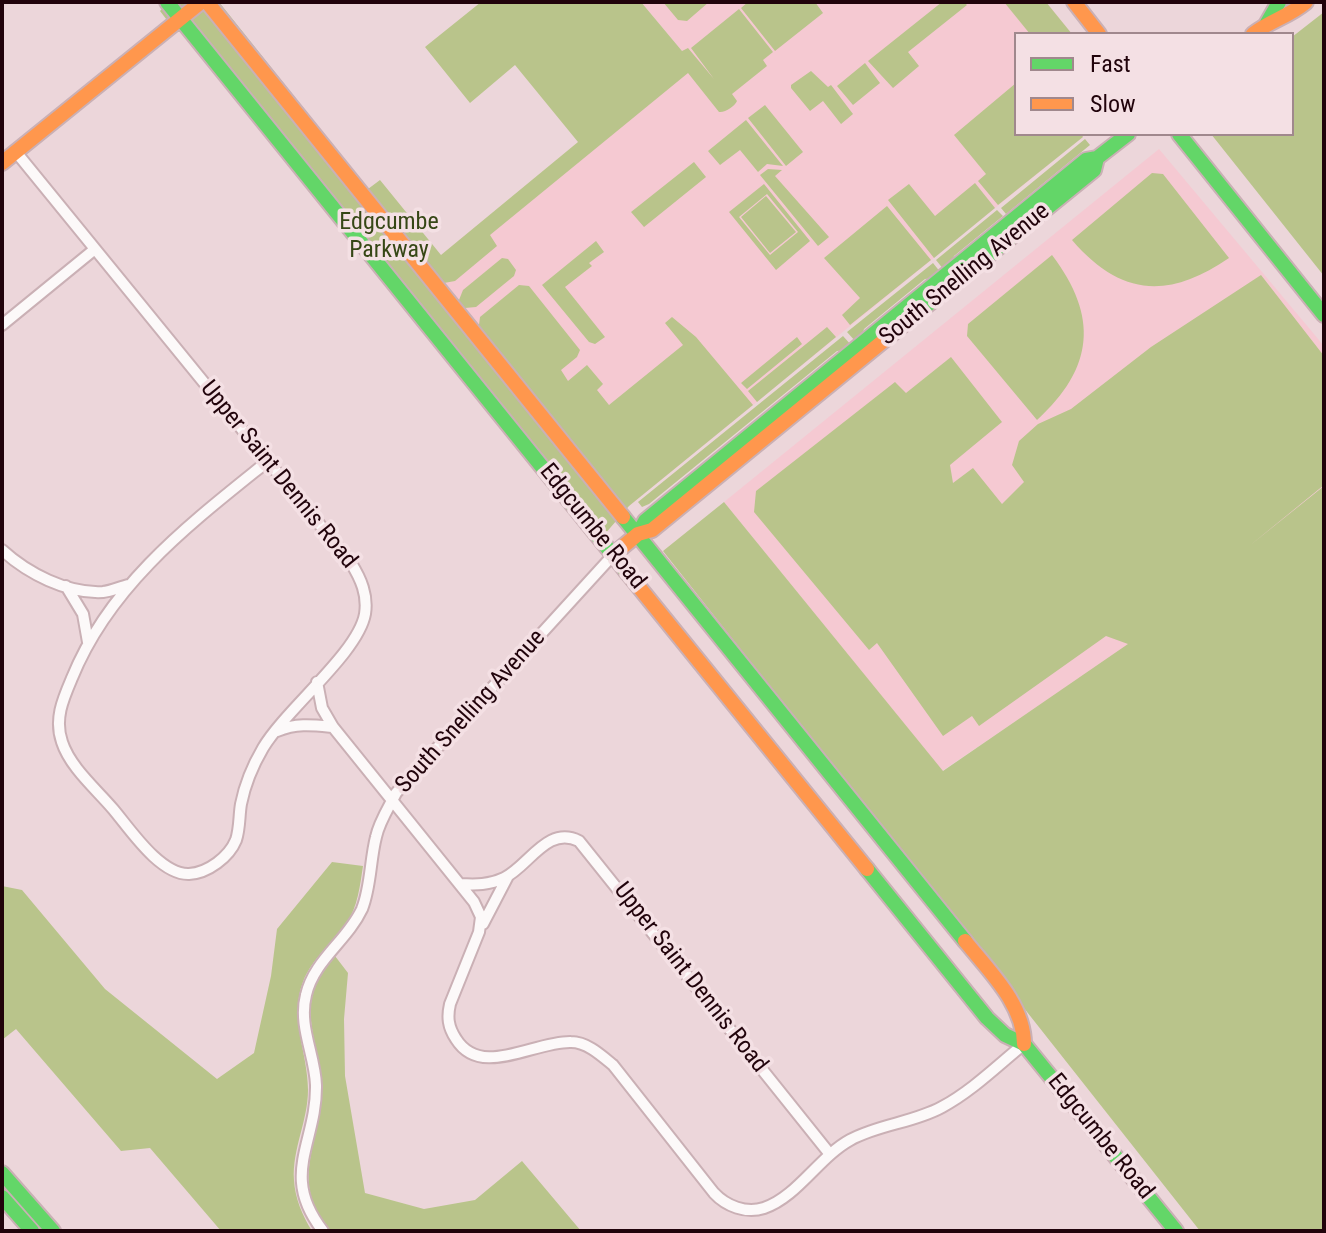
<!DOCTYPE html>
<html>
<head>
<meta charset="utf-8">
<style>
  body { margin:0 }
  #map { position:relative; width:1326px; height:1233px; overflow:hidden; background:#ecd6da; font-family:"Roboto Condensed",sans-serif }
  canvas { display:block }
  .frame { position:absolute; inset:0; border:4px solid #21030b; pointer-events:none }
  .legend { position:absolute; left:1014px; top:32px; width:280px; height:104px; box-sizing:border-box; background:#f4e0e4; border:2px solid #a0888d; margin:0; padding:10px 14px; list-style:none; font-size:24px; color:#21030b }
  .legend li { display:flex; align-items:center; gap:16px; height:40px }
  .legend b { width:40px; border:2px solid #a0888d }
</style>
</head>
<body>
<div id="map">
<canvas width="1326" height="1233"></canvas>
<div class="frame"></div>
<ul class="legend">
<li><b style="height:10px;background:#63d668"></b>Fast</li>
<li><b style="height:10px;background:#ff974d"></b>Slow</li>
</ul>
</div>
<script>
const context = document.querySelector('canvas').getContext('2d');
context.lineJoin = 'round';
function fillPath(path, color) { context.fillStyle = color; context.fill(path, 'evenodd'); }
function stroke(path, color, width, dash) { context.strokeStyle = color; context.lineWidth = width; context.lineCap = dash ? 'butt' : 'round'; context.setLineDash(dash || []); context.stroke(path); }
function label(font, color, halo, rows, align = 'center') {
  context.font = font + ' "Roboto Condensed",sans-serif'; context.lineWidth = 7; context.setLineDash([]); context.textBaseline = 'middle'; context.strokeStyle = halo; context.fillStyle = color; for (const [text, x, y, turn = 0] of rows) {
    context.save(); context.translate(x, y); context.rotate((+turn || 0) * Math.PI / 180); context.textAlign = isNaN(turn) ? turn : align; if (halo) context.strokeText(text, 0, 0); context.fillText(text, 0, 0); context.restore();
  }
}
fillPath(new Path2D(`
  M 641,2 L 1046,2 L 1072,34 L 1016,34 L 1016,134 L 1086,134 L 629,506 L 623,503 L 429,265 L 579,142 L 682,51 Z
  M 1159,149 L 1324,346 L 1324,486 L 1126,647 L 942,771 L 724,502 Z`), '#f5c9d2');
fillPath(new Path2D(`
  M 160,2 L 219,2 L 368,189 L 380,180 L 441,255 L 578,142 L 515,65 L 470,103 L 425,47 L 481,2 L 641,2 L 682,51 L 688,48 L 714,79 L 691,48 L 739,9 L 773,52 L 763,60 L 767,66 L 732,94 L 737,101 C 735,106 725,113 719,112 L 688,73 L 490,235 L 497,246 L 455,281 L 444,283 L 459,300 L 463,290 L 502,258 L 508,259 L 516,270 L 514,276 L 476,307 L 465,308 L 479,325 L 480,317 L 519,285 L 529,286 L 580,350 L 577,357 L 561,370 L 568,381 L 587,365 L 603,384 L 597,390 L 609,405 L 683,345 L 665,323 L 672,317 L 696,337 L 753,405 L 629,506 L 598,542 L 183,32 L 176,32 L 160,11 L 164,7 Z
  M 663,2 L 709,2 L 687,21 L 678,20 Z
  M 748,2 L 815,2 L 823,13 L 775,51 L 741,8 Z
  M 942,2 L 964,2 L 967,5 L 908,52 L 919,66 L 893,88 L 868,61 Z
  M 1004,2 L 1046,2 L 1072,34 L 1030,34 Z
  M 1324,12 L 1324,276 L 1211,134 L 1292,134 L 1292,37 Z
  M 865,63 L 880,83 L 853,105 L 837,86 Z
  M 811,71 L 828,87 L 831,85 L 853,114 L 841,124 L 823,101 L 810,111 L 791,88 L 791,85 Z
  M 1016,83 L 1016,134 L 1081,134 L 1083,137 L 998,205 L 978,181 L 986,174 L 954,135 Z
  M 765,105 L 803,152 L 786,166 L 748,118 Z
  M 746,120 L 783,166 L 767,164 L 758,172 L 740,150 L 720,165 L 708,151 Z
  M 1085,139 L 1090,145 L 1006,214 L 1001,208 Z
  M 694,162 L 706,177 L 644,227 L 631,212 Z
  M 768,169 L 782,170 L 775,176 L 829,237 L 818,246 L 760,175 Z
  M 1152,173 L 1163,174 L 1229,258 C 1168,300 1120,296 1072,240 Z
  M 975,183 L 995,208 L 934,258 L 888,200 L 909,184 L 935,216 Z
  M 764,184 L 810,241 L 776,270 L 729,212 ZM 767,194 L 798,232 L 770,255 L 739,217 Z
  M 766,196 L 796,232 L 770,253 L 741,217 Z
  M 887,206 L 931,260 L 850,325 L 842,315 L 860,298 L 824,258 Z
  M 997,210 L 1003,216 L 954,256 L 951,265 L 944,270 L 936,260 Z
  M 596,241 L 604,252 L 589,263 L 592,266 L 565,287 L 605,337 L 595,344 L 589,342 L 542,285 Z
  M 1052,255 C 1099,317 1094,368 1037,420 L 967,336 L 968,324 Z
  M 933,263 L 941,273 L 935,278 L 925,279 L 864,329 L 861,338 L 856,342 L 847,332 Z
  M 1261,275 L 1324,356 L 1324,485 L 1248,547 L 1324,486 L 1324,1231 L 1200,1231 L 663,551 L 724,502 L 943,771 L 1128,644 L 1106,636 L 979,726 L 972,716 L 943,736 L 877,643 L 869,650 L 754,512 L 756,491 L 895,382 L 906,393 L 951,357 L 1002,422 L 950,465 L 953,483 L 973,468 L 1002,504 L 1024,482 L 1012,465 L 1019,441 L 1038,424 L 1071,409 L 1151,347 Z
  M 827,327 L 836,337 L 757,402 L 748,391 Z
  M 843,336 L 852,346 L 846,350 L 837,351 L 649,504 L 642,507 L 638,502 Z
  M 797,337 L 802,344 L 747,389 L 741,383 Z
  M 332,862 L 363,866 C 360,885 358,907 346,924 C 332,944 312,958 303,982 C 289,1018 308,1053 308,1090 C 308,1121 292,1149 294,1180 C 295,1198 302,1215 312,1231 L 221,1231 L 150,1148 L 121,1151 L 16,1029 L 2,1040 L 2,886 L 22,890 L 105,989 L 217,1079 L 254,1053 L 271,976 L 277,929 Z
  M 335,956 L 348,973 L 344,1019 L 345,1076 L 365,1193 L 424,1209 L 475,1200 L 522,1161 L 581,1231 L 330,1231 C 288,1179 321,1146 321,1090 C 321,1035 290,1006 335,956 Z`), '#b9c48b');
const street = new Path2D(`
  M 16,152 L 351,563 C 361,579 368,595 365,614 C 358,653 286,709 263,748 C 253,765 245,784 241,804 C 239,815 240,828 236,840 C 229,857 208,873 189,874 C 160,875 130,829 113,809 C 96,789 70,767 62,742 C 54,719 63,699 72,678 C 110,584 191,523 268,461
  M 2,325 L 95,249
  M 2,550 C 27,573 67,594 103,592 C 111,591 120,587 128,585
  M 66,586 L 83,614 L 88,642
  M 317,682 L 322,708 L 333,727 L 474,902 L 481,917 L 479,932 L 450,1004 C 447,1017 448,1027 456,1039 C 481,1079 534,1041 571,1042 C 587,1042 601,1055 613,1065 L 714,1193 C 726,1206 746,1214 764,1208 C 797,1197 819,1157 850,1140 C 879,1124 913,1123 942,1107 C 972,1091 998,1065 1024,1044
  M 277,731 C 297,723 312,725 333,727
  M 460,884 C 476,885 489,885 504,878 C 529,866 547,825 579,841 L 829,1153
  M 483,924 L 508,876
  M 323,1231 C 279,1175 317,1143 316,1085 C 315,1055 298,1026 306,995 C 314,960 347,941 362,909 C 371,887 370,860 376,837 C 379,822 389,807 396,793 L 614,554`);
const fast = new Path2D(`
  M 167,2 L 626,571
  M 1267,23 L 1279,2
  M 1179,134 L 1324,315
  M 920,311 L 1094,170 L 1097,158
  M 623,517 L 965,941
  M 638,534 L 645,521 L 1086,160 L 1097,158 L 1128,134
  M 867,869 L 987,1018 L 1005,1035 L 1024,1044 L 1176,1231
  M 2,1173 L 53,1231
  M 2,1197 L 32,1231`);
const slow = new Path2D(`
  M 207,2 L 623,517
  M 1074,2 L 1099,34
  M 1253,34 C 1271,20 1288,17 1306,2
  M 2,163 L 201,2
  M 614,554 L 638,534 L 652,530 L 920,311
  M 626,571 L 867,869
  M 965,941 C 989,971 1024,1004 1024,1044`);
stroke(street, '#cab0b5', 14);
stroke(fast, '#cab0b5', 18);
stroke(slow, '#cab0b5', 18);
stroke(street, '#fcf9f9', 10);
stroke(fast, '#63d668', 14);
stroke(slow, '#ff974d', 14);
label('24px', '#364716', '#f4e0e4', [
  ["Edgcumbe",389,223],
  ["Parkway",389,251]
]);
label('24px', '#21030b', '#f4e0e4', [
  ["South Snelling Avenue",965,275,-39],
  ["Upper Saint Dennis Road",278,475,51],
  ["Edgcumbe Road",592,527,51],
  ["South Snelling Avenue",471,712,-48],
  ["Upper Saint Dennis Road",690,978,52],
  ["Edgcumbe Road",1100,1137,51]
]);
</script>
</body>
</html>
